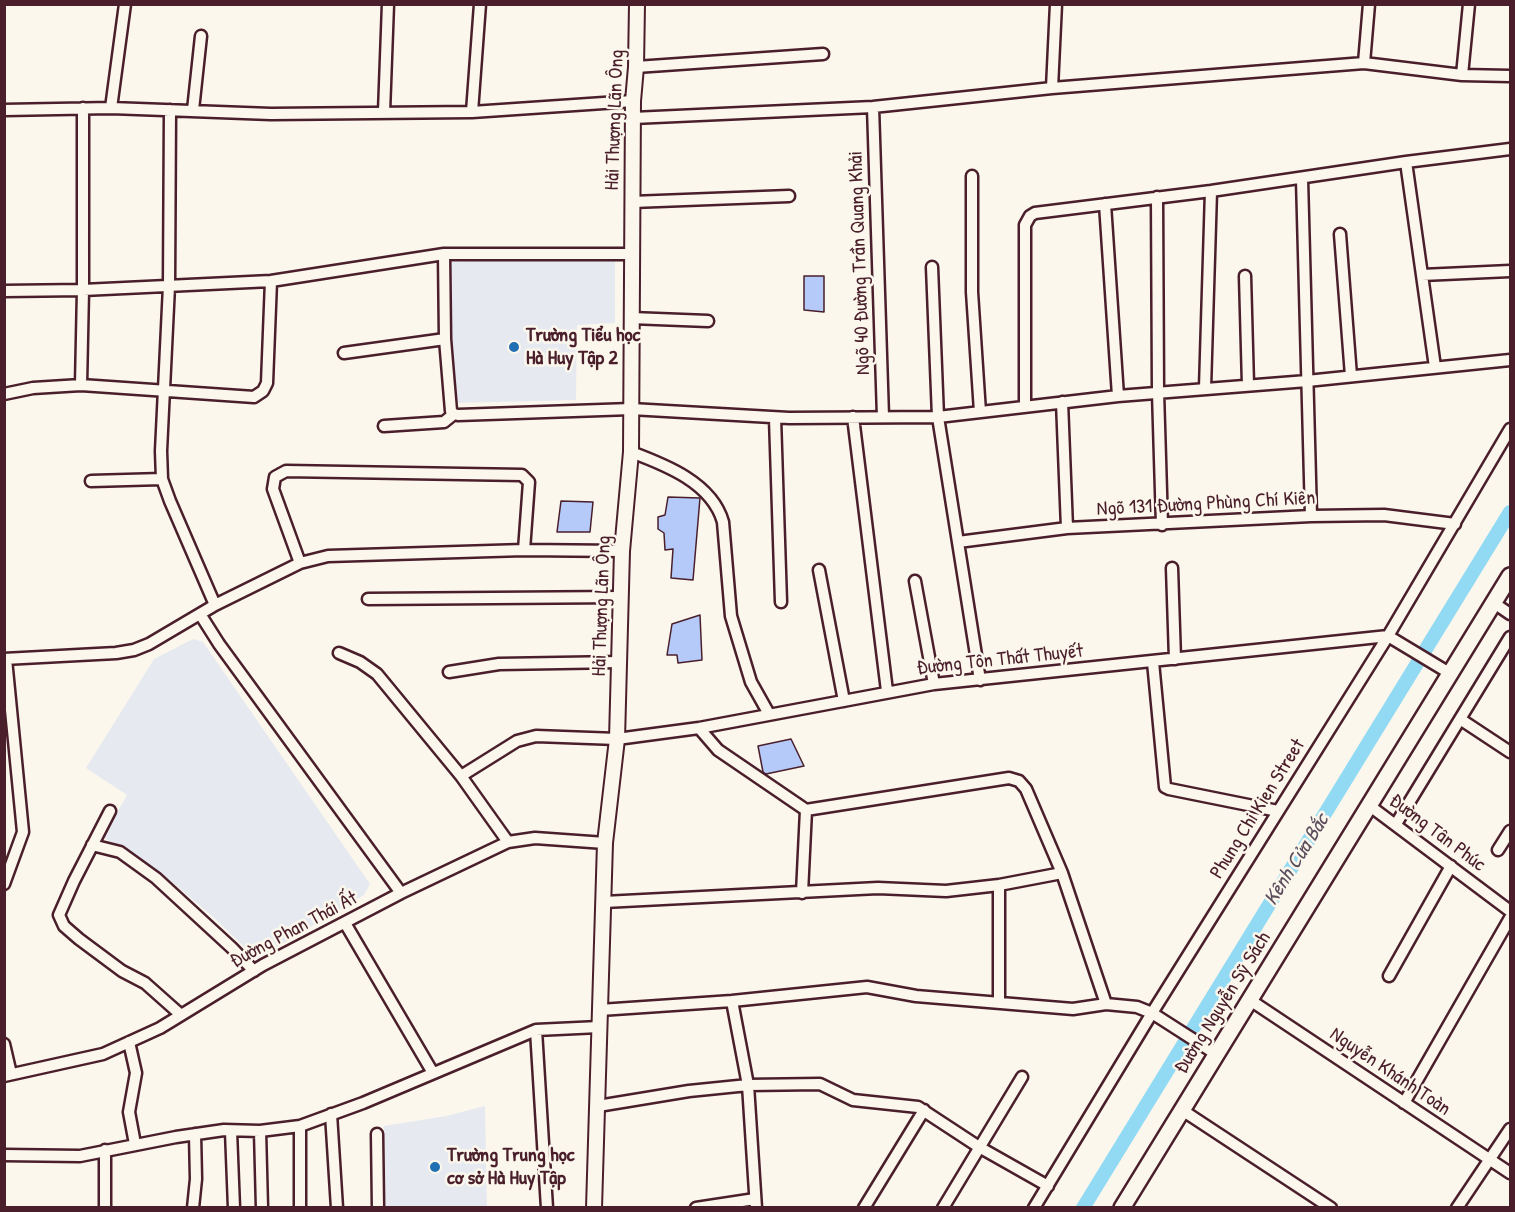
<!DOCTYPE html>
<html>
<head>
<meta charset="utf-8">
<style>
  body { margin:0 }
  #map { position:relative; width:1515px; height:1212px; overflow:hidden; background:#fbf7ec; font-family:"Patrick Hand",sans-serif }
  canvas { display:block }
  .frame { position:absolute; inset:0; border:6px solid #4a1f2b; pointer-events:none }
</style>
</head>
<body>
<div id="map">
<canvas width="1515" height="1212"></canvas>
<div class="frame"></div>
</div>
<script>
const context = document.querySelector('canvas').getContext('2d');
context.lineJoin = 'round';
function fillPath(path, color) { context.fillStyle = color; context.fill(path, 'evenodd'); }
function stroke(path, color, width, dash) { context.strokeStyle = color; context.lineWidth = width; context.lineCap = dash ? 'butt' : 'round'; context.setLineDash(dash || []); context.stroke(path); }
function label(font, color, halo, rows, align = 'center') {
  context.font = font + ' "Patrick Hand",sans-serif'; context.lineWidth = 5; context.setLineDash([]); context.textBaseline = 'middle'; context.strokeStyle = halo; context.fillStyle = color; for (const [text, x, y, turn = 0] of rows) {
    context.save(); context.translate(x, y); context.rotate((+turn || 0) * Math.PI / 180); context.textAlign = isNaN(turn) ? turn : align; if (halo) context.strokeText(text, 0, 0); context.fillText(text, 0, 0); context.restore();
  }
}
fillPath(new Path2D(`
  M 615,257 L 615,323 L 577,325 L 576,400 L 457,403 L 453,370 L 449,262 Z
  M 193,639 L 203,642 L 370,884 L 364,895 L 257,959 L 213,917 L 167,878 L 103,837 L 127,795 L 86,768 L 154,659 Z
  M 485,1106 L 487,1207 L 385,1207 L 384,1126 L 446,1116 Z`), '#e6eaf0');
stroke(new Path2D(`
  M 1083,1208 L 1510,512`), '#92daf4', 14);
const building = new Path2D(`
  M 804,276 L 824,276 L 824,312 L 804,310 Z
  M 668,497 L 700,498 L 693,580 L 671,578 L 673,549 L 665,550 L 664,533 L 658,529 L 658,517 L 665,515 Z
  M 561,501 L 593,502 L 590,532 L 557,532 Z
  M 700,615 L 702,660 L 678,663 L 677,655 L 667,655 L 672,624 Z
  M 791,739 L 804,766 L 766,774 L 763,772 L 758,746 Z`);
fillPath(building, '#b5caf9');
stroke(building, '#4a1f2b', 1.5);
const minor = new Path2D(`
  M 1364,63 L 1369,4
  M 636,67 L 823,54
  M 1462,75 L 1469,4
  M 1052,88 L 1056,4
  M 873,107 L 883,417
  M 111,108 L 125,4
  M 4,110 L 111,108 L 271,114 L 472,112 L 633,101
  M 170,110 L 169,286 L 161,451 L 162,479 L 170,501 L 215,605
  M 193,110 L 201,36
  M 384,112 L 388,4
  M 472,112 L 480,4
  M 633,118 L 873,107 L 1052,88 L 1364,63 L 1462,75 L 1510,76
  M 1406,162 L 1435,367
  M 972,176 L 972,292 L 980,412
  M 1302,179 L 1311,516
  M 1157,197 L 1158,392 L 1162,525
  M 632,202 L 789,196
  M 1105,204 L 1118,396
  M 1340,234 L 1351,376
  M 444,254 L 445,339 L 451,411 L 454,414 L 458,415 L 631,409 L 789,418 L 938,417 L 1118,396 L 1307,381 L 1510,360
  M 932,267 L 938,417 L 980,680
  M 1422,275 L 1510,271
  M 1245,276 L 1248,385
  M 4,291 L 83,290 L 271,281 L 444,254 L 631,254
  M 631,318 L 708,321
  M 344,353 L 445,339
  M 81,385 L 83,290 L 83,108
  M 1205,388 L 1211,191
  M 4,394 L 33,388 L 81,385 L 254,397 L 263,391 L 267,383 L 271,281
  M 1062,402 L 1067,528
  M 1025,406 L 1025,225 L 1030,216 L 1035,213 L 1211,191 L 1406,162 L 1510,149
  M 853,417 L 887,691
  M 775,418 L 781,602
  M 384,426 L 444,422 L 454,414
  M 631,452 C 666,465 712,483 723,522 L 731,616 L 751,682 L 769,714
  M 91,481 L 162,479
  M 958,542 L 1067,528 L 1311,516 L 1384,515 L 1455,524
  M 300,563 L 273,489 L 275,477 L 286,471 L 522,475 L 529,482 L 524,550
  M 1172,568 L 1175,659
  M 819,570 L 844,701
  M 915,581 L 934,684
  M 368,599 L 620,597
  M 1494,603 L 1510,614
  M 200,614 L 219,644 L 401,893
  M 339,653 L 360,662 L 377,674 L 461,776 L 508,842
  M 4,659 L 116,653 L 134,650 L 149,644 L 215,605 L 300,563 L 328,556 L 524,550 L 622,551
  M 1153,662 L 1165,787 L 1169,789 L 1278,811
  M 449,672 L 499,664 L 620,662
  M 1460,719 L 1510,752
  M 699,728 L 718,750 L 806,810 L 1009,778 L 1019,781 L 1026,789 L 1062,873 L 1106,1004
  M 461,776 L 517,741 L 536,736 L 617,739 L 699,728 L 934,684 L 1388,636 L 1451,674
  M 1370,806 L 1510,911
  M 110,811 L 74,881 L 59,915 L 64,926 L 79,939 L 122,971 L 145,983 L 181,1015
  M 1396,824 L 1510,637
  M 92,845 L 120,852 L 156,878 L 232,948 L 254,971
  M 1498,850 L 1510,831
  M 4,884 L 23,832 L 6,659
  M 802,893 L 806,810
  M 604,902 L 878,888 L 946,891 L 999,885 L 1062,873
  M 345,923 L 433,1073
  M 1389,976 L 1451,866
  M 1250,1000 L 1510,1173
  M 732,1001 L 748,1085 L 756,1208
  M 999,1003 L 999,885
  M 600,1010 L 732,1001 L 867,987 L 916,996 L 1073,1009 L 1106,1004 L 1137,1007 L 1152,1013 L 1216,1054
  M 536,1030 L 547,1208
  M 129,1042 L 136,1073 L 129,1112 L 135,1144
  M 4,1044 L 11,1074
  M 4,1076 L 103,1054 L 160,1028 L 263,965 L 401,893 L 508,842 L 535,838 L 605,843
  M 1404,1103 L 1510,918
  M 598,1106 L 689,1091 L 748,1085 L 820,1084 L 853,1100 L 918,1107 L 979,1147 L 1048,1186
  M 1182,1110 L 1331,1208
  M 331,1114 L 337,1208
  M 300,1126 L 300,1208
  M 231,1131 L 234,1208
  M 260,1131 L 262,1208
  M 377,1134 L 378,1208
  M 4,1155 L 80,1156 L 176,1137 L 224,1130 L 260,1131 L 300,1126 L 363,1103 L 536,1030 L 599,1027
  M 105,1208 L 105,1150
  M 193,1208 L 196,1179 L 195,1134
  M 696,1208 L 755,1199
  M 864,1208 L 924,1110
  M 943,1208 L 1022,1077
  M 1034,1208 L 1152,1013 L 1388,636 L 1510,429
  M 1457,1208 L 1510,1129`);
const tertiary = new Path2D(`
  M 594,1208 L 605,843 L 617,739 L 622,551 L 631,452 L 633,101 L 636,67 L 637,4`);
const secondary = new Path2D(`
  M 1122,1208 L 1510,576`);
stroke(minor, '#4a1f2b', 15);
stroke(tertiary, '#4a1f2b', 18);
stroke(secondary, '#4a1f2b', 20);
stroke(minor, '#fbf7ec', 10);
stroke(tertiary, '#fbf7ec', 14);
stroke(secondary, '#fbf7ec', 15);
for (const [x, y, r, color] of [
  [514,347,6,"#1f6fb2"],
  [435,1167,6,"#1f6fb2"]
]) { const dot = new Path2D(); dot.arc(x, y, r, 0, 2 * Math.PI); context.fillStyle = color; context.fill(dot); stroke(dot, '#fbf7ec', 2); }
label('20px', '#4a1f2b', '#fbf7ec', [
  ["Hải Thượng Lãn Ông",615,120,-88],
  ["Ngõ 40 Đường Trần Quang Khải",860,263,-92],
  ["Ngõ 131 Đường Phùng Chí Kiên",1206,504,-3],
  ["Hải Thượng Lãn Ông",602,606,-88],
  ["Đường Tôn Thất Thuyết",1000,660,-6],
  ["Phung Chi Kien Street",1258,809,-58],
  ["Đường Tân Phúc",1437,833,37],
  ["Đường Phan Thái Ất",294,930,-28],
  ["Đường Nguyễn Sỹ Sách",1223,1003,-58],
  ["Nguyễn Khánh Toàn",1390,1072,34]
]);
label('bold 20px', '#4a1f2b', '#fbf7ec', [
  ["Trường Tiểu học",526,336],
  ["Hà Huy Tập 2",526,359],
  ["Trường Trung học",447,1156],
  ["cơ sở Hà Huy Tập",447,1179]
], 'left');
label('italic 21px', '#5c4e5d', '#fbf7ec', [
  ["Kênh Cửa Bắc",1297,860,-58]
]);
</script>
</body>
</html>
